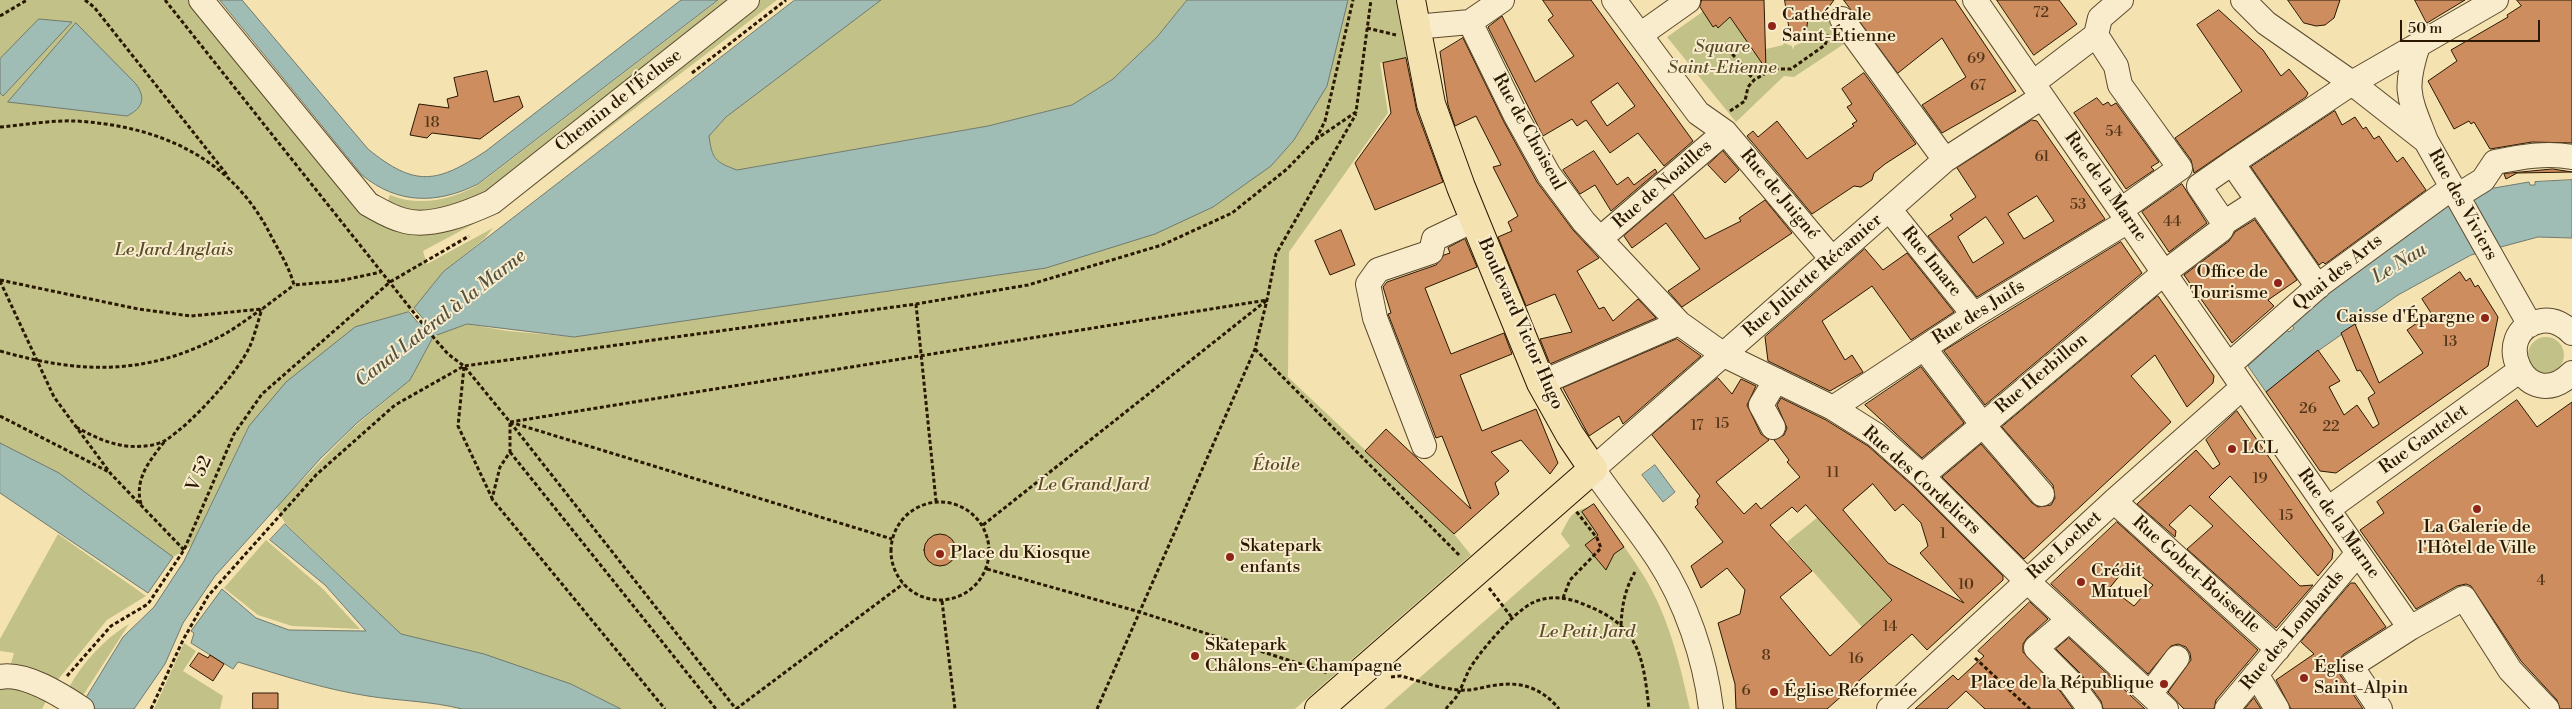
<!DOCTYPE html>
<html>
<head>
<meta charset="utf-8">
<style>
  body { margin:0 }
  #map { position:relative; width:2572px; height:709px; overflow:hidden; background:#f5e2b1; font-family:"Libre Bodoni",serif }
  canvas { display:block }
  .scale { position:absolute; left:2400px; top:20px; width:140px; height:22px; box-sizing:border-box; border:2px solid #2a1801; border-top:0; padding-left:6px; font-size:15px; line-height:18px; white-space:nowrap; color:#2a1801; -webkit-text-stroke:4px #f8eccc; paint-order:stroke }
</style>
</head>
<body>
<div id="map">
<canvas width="2572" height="709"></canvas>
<div class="scale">50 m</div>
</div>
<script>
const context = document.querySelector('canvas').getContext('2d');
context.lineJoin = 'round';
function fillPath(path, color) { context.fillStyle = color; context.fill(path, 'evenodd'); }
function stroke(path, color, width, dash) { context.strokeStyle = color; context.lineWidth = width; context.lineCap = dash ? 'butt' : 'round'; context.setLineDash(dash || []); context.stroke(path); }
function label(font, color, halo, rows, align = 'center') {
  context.font = font + ' "Libre Bodoni",serif'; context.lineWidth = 4; context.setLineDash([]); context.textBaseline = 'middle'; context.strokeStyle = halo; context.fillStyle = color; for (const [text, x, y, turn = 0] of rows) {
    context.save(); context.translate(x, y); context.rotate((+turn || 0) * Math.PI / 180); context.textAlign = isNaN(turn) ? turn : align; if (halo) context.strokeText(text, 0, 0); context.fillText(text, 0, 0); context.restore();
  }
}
fillPath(new Path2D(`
  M 0,0 L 195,0 L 375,217 L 494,213 L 423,251 L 427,264 L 493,228 L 485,238 L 443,272 L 414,308 L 248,427 L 191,546 L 173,557 L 0,474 Z
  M 719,0 L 742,0 L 463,211 L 384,210 L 390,195 C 419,207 451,200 478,185 Z
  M 750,0 L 777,0 L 499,212 L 496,205 Z
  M 881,0 L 1187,0 L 1157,37 L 1113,79 L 1072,105 L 988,126 L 737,170 C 715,162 712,159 709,136 L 726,117 Z
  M 1345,0 L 1406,0 L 1404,32 L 1407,58 L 1380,63 L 1388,113 L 1289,252 L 1288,377 L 1454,534 L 1471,555 L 1295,709 L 621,709 L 599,698 L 466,650 L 401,634 L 285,523 L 276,507 L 353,428 L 410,380 L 432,339 L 437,335 L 467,324 L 508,331 L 574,337 L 1046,268 L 1271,166 L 1294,140 L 1309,116 Z
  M 1825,5 L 1850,40 L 1794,77 L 1784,76 L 1736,122 L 1667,37 L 1705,10 L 1713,27 L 1716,25 L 1718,28 L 1729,16 L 1753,47 L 1751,50 L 1753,52 L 1755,50 L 1766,54 L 1766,49 L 1783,45 L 1784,43 L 1792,46 L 1793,50 L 1794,46 L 1805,41 L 1802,38 L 1809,20 L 1817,17 L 1820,19 L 1818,16 Z
  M2528 355a18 18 0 1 1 36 0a18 18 0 1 1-36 0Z
  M 1595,505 C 1611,529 1630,553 1645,578 C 1669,618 1680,664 1690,709 L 1384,709 L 1570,546 L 1561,534 C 1571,514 1572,511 1595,505 Z
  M 1818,517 L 1892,599 L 1862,627 L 1787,542 Z
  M 58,534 L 146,596 L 107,620 L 56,682 L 10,667 L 14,653 L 0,651 L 0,639 Z
  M 266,540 L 323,589 L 360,629 L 292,626 L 258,615 L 224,588 Z
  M 129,624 L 82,697 L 68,689 C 83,662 103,640 129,624 Z
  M 184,643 L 196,651 L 183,671 L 223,696 L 220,709 L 154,709 Z
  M 8,684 L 47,699 L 42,709 L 0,709 L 0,686 Z`), '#c2c288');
const water = new Path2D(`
  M 220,0 L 242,0 L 368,149 C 416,188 437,183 486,151 L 681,0 L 718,0 L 478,184 C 438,204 398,205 362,175 Z
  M 795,0 L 881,0 L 726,117 L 709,136 C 712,159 715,162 737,170 L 988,126 L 1072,105 L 1113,79 L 1157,37 L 1187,0 L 1348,0 L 1327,86 L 1294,140 L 1271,166 L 1213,207 L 1155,234 L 1046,268 L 574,337 L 467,324 L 437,335 L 414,308 L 443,272 Z
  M 39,19 L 72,22 L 3,96 L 0,93 L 0,59 Z
  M 76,23 L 136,84 C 146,98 143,108 127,116 L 8,102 Z
  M 2572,180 L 2572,238 L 2538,237 L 2471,255 L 2398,295 L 2315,353 L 2266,392 L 2248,366 L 2287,330 L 2289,332 L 2294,328 L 2292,325 L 2379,247 L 2439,209 L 2482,190 L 2529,182 L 2530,185 L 2535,185 L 2535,182 Z
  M 409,312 L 432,339 L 410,380 L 357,423 L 320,459 L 215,576 L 183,623 L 165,664 L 134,709 L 79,709 L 123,637 L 154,607 L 184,561 L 249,426 L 286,382 L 355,327 Z
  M 0,443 L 59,473 L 173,557 L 148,593 L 0,493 Z
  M 1655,465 L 1675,492 L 1663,502 L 1642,475 Z
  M 285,524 L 401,634 L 484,654 L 571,684 L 621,709 L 462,709 C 431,701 399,701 368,696 C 323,689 281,675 238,662 L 233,669 L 191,643 L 194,633 L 191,631 L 222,589 L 256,618 L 289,630 L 366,631 L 325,585 L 270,540 Z`);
fillPath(water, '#9fbcb5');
stroke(water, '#707a6d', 1);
stroke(new Path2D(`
  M 404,347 L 452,310`), '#9fbcb5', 20);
const building = new Path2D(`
  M 1543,0 L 1591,0 L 1693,141 L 1664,166 L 1638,133 L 1610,153 L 1586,120 L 1577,126 L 1572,119 L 1543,136 L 1488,27 L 1502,16 L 1535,82 L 1574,56 L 1548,20 L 1553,16 ZM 1618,83 L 1635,106 L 1607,126 L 1591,102 Z
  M 1702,0 L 1764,0 L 1766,69 L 1730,17 L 1718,28 L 1716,25 L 1713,27 L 1700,7 Z
  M 1785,0 L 1834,0 L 1820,19 L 1809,11 L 1805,41 L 1791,39 Z
  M 1844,0 L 1955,0 L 2016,91 L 1942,133 L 1922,105 L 1966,77 L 1942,38 L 1898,73 Z
  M 1997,0 L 2059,0 L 2077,24 L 2034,55 Z
  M 2288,0 L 2340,0 L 2334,18 L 2325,25 L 2316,26 L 2304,23 Z
  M 2415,0 L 2465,0 L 2427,23 Z
  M 2517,0 L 2572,0 L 2572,143 L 2532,142 L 2490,149 L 2474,122 L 2471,124 L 2469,121 L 2454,129 L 2428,81 L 2457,61 L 2451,50 L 2508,17 L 2507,15 L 2521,6 Z
  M 2219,10 L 2263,50 L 2281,76 L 2289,69 L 2308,93 L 2306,97 L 2194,173 L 2191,160 L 2175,138 L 2242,91 L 2197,25 Z
  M 1463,38 L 1504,122 L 1537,182 L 1573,230 L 1599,258 L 1577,271 L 1599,309 L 1604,307 L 1613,321 L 1638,299 L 1656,318 L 1550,364 L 1540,339 L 1572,332 L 1555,294 L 1526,306 L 1498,237 L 1512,231 L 1508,222 L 1518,216 L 1493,167 L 1501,165 L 1476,116 L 1455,126 L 1448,105 L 1440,52 Z
  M 1406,58 L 1417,112 L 1443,182 L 1375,210 L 1355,163 L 1391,113 L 1383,63 Z
  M 487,71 L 494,102 L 519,96 L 523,107 L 480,139 L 432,133 L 427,138 L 410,135 L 419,104 L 449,108 L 447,99 L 458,96 L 454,78 Z
  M 1864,73 L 1916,144 L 1885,164 L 1874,173 L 1872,180 L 1861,187 L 1854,186 L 1812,214 L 1747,136 L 1753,131 L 1758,137 L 1777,121 L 1807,159 L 1854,126 L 1852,124 L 1857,121 L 1847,107 L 1852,104 L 1842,89 Z
  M 2097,98 L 2103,105 L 2108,102 L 2111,106 L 2116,103 L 2159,162 L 2151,167 L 2154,170 L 2126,189 L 2074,113 Z
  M 2335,111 L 2342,125 L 2355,117 L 2363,129 L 2366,127 L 2374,139 L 2379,136 L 2397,162 L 2403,157 L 2426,190 L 2325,264 L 2323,262 L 2319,265 L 2251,167 Z
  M 2032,120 L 2037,121 L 2105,219 L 1977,297 L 1928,236 L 1953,219 L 1950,215 L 1976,197 L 1957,168 ZM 2037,196 L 2054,221 L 2024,239 L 2008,214 ZM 1986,217 L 2004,243 L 1973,263 L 1958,237 Z
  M 1594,151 L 1617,185 L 1628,177 L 1634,185 L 1655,169 L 1657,172 L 1611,211 L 1595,185 L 1580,194 L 1563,170 Z
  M 1723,151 L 1739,170 L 1725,183 L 1708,165 Z
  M 2553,169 L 2572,172 L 2517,173 L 2506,179 L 2504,174 Z
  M 2182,184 L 2207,223 L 2169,252 L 2142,212 Z
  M 1673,194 L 1705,239 L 1741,221 L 1739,218 L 1765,200 L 1792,233 L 1682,307 L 1668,291 L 1700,269 L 1666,223 L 1632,248 L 1624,236 Z
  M 2255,220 L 2297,280 L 2268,300 L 2274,306 L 2232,343 L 2184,275 L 2229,241 L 2235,232 Z
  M 1341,230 L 1355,265 L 1330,275 L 1315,241 Z
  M 1465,239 L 1477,267 L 1425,288 L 1451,354 L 1504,333 L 1512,354 L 1460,375 L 1482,431 L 1536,409 L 1558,463 L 1550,474 L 1521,440 L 1491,452 L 1509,471 L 1495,483 L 1499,494 L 1454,534 L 1365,451 L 1386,429 L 1471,509 L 1442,436 L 1436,438 L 1422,401 L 1388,314 L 1391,313 L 1383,287 L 1387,282 L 1436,265 L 1444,255 L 1450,253 L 1448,248 Z
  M 2121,242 L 2142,273 L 1985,405 L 1944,351 Z
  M 1865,249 L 1883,270 L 1907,253 L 1954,312 L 1911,340 L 1872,286 L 1822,321 L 1845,360 L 1852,355 L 1863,372 L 1830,391 L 1768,361 L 1765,337 Z
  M 2460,272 L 2466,281 L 2470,278 L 2475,287 L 2478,285 L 2498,317 L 2488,366 L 2336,473 L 2320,471 L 2266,392 L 2318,350 L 2340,381 L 2329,387 L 2344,415 L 2357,405 L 2373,428 L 2379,424 L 2368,398 L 2375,393 L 2360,370 L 2357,371 L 2341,333 L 2355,324 L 2379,383 L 2423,353 L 2407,330 L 2431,313 L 2422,299 Z
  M 2158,296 L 2214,376 L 2213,383 L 2187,407 L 2155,355 L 2131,376 L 2171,422 L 2024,559 L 1942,477 L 1981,444 L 2032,503 L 2038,507 L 2051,505 L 2055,498 L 2053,485 L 2002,427 Z
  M 1677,339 L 1701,356 L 1623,424 L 1619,416 L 1589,436 L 1563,388 Z
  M 1921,367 L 1964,423 L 1922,458 L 1865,405 Z
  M 1718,378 L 1732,394 L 1741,379 L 1756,386 L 1747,405 L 1761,434 L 1769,440 L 1716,482 L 1744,514 L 1756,503 L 1761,509 L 1800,477 L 1787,462 L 1789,460 L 1774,440 L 1784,435 L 1787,428 L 1777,405 L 1781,398 L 1826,420 L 1868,446 L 1913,486 L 2003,576 L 2003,580 L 1927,650 L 1912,634 L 1827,709 L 1736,709 L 1735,684 L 1718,623 L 1740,614 L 1745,590 L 1727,568 L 1701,588 L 1691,566 L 1723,542 L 1695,507 L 1698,504 L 1697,500 L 1700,496 L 1652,435 ZM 1873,484 L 1895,511 L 1903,504 L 1921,523 L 1928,546 L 1920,553 L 1964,603 L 1888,563 L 1843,510 ZM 1806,505 L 1892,600 L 1830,656 L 1780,597 L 1812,571 L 1770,525 L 1792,507 L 1797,512 Z
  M 2517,400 L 2537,427 L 2572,402 L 2572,709 L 2560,709 L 2557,700 L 2521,661 L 2471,586 L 2466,584 L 2457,586 L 2416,609 L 2360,530 L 2384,513 L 2377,502 Z
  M 2237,411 L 2333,550 L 2332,559 L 2318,576 L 2230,476 L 2209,497 L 2300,586 L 2313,585 L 2276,628 L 2187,549 L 2213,526 L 2190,505 L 2169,525 L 2176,531 L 2175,537 L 2137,504 L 2196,450 L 2213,469 L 2220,464 L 2206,440 Z
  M 1594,504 L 1624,547 L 1614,554 L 1606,570 L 1585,545 L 1598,535 L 1582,512 Z
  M 2117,522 L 2258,650 L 2216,700 L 2214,709 L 2184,709 L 2168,692 L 2191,660 L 2190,653 L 2186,647 L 2178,644 L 2171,646 L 2148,674 L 2051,584 ZM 2128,566 L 2153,585 L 2134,606 L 2110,588 Z
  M924 550a16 16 0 1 1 32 0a16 16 0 1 1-32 0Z
  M 2351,583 L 2355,583 L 2386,627 L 2344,654 L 2339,660 L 2339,673 L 2363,709 L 2291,709 L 2276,680 L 2314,654 L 2301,642 Z
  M 2030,602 L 2048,619 L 2027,638 L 2023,644 L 2023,652 L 2060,691 L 2073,709 L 1985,709 L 1966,691 L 1947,709 L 1915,709 L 1953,675 L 1958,680 L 1984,656 L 1978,651 Z
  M 2069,638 L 2145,709 L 2103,709 L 2101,701 L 2081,674 L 2056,649 Z
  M 199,653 L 208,658 L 210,655 L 224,664 L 213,681 L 190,666 Z
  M 253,693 L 278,693 L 278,709 L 253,709 Z
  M 2254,698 L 2261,709 L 2245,709 Z`);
fillPath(building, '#cd8d5f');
stroke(building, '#2a1801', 1);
const minor = new Path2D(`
  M 201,0 L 368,204 C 379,210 390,217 402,220 C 429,229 468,213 492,202 L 747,0
  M 1614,0 L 1698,113 L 1725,132 L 1832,259
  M 1975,0 L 2410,628 L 2351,666 L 2380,709
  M 2243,0 L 2266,23 L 2352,83 L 2426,141 L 2530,325
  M 1842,19 L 1945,160
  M 1470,22 L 1516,116 L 1549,175 L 1584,222 L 1679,323 L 1724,355 L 1833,408 L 1876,435 L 1922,476 L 2027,581 L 2166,709
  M 1415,27 L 1470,22 L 1502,0
  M 1640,35 L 1688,1
  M 2096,35 L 2116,66 L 2120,85 L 2180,168 L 2121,210
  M 2418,45 C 2403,91 2409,97 2426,141
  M 2033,83 L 2096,35 L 2100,18 L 2121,0
  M 2457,196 L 2483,180 L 2495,162 C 2520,157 2547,152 2572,157
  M 1889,209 L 1974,315
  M 2224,223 L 2258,201
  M 1601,238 L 1725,132
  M 2318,287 L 2232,163 L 2352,83 L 2496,0
  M 2572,333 C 2563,324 2553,319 2541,321 C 2487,331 2526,418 2572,373
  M 1924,348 L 1982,424 L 2042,494
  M 2229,365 L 2322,283 L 2453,187
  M 1541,383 L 1679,323
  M 1833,408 L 1974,315 L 2128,221
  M 1773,427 L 1761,405 L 1776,380
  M 1424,446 L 1375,318 L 1368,284 L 1378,270 L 1431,252 L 1434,239 L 1474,220
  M 1922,476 L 2164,273 L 2221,230 L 2224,223 L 2199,186 L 2232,163
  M 2114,501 L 2278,649
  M 2328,509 L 2519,371
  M 2069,620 L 2036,648 L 2070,682 L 2090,709
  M 2410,628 L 2464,598 L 2510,670 L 2547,709
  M 2256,674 L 2277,709
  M 0,677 C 25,672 61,695 82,709
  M 2150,694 L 2177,658
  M 1711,709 C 1705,658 1686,602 1658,559 C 1638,528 1614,500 1593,469 L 1945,160 L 2042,97
  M 1889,709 L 2114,501 L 2243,387
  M 2227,709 L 2358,553`);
const major = new Path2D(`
  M 1319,709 L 1593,469 L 1570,435 L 1541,383 L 1461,187 L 1431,104 L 1411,0`);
stroke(minor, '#5d4a2d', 26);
stroke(major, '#2a1801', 30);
stroke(new Path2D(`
  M 85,0 L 94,7 L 228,176
  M 165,0 L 434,338 L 448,354 L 464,366 L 510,422 L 736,709
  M 0,16 L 27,0
  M 1367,28 L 1396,35
  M 1724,44 L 1754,80
  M 692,73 L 786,0
  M 1730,111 L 1745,101 L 1748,87 L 1754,80 L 1773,69 L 1791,69 L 1825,45 L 1829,34
  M 0,127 C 25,125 51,120 76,121 C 158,126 228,156 268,230 C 277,248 289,266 294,285 L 339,281 L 381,272
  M 1316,139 L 1325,121 L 1353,0
  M 0,280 L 138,309 L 191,316 L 262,309 L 294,285
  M 0,281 L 54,397 L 111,474 L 184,550
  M 916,304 L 936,501
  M 1255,349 L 1460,556
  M 0,351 C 81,374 147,376 223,335 C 236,328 248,318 261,310
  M 464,367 L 458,426 L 492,498
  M 0,416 L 109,472
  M 510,422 L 1267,300
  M 510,422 L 892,539
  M 510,423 L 510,452 L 500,467 L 492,499 L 665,709
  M 76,427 C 98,439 119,449 145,446 C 151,446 161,443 166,440 C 192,423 238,373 250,346 C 255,334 258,321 262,309
  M 510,452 L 716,709
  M891 551a49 49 0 1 1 98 0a49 49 0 1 1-98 0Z
  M 141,504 C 134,479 150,460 165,441
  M 983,525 L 1267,300
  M 987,569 L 1140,612 L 1328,673
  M 1489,588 L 1513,619
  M 1563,598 L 1570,580 L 1601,548 L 1597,538 L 1576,511
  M 942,601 L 955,709
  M 1621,625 C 1622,605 1625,589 1635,572
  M 1975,658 L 2030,709
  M 67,676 L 111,626 L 148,604 L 184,550 L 234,434 L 262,394 L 390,282 L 469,236
  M 1391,677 L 1401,676 C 1420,681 1441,689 1460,690 C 1474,691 1485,686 1498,685 C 1523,681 1544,690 1559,709
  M 151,709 L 183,640 L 208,596 L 316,475 L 395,405 L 464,366 L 916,304 L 1028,285 L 1162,245 L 1232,213 L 1287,169 L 1315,140 L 1356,112 L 1371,0
  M 736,709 L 903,584
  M 1097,709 L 1255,349 L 1267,300 L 1276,254 L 1356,114
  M 1446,709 C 1449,704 1455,700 1458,694 C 1462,687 1465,678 1469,670 C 1479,652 1513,613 1532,603 C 1548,595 1567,597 1583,604 C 1639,625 1643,655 1649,709`), '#2a1801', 3, [4, 2.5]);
stroke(minor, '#f8eccc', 24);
stroke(major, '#f5e2b1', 28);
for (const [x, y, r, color] of [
  [1772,26,5,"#8f2418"],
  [2278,283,5,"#8f2418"],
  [2485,318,5,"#8f2418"],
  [2232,449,5,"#8f2418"],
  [2477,509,5,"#8f2418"],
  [940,554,5,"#8f2418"],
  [1230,557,5,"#8f2418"],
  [2081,582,5,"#8f2418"],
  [1195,656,5,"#8f2418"],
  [2304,678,5,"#8f2418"],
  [2164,684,5,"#8f2418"],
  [1774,692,5,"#8f2418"]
]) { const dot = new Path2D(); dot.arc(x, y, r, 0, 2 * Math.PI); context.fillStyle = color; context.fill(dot); stroke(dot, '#f8eccc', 2); }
label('15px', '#533518', null, [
  ["72",2041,13],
  ["69",1976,59],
  ["67",1978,86],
  ["18",432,123],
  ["54",2114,132],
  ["61",2042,157],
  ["53",2078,205],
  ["44",2172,222],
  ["13",2450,342],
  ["26",2308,409],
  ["15",1722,424],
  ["17",1697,426],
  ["22",2331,427],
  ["11",1833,473],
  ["19",2260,479],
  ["15",2286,516],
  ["1",1943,534],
  ["4",2541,581],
  ["10",1966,585],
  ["14",1890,627],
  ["8",1766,656],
  ["16",1856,659],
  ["6",1746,691]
]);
label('18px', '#2a1801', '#f8eccc', [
  ["Cathédrale",1782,16],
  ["Saint-Étienne",1782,37],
  ["Office de",2268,273,"right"],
  ["Tourisme",2268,294,"right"],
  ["Caisse d'Épargne",2475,318,"right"],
  ["LCL",2242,449],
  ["La Galerie de",2477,528,"center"],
  ["l'Hôtel de Ville",2477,549,"center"],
  ["Skatepark",1240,547],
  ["enfants",1240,568],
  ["Place du Kiosque",950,554],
  ["Crédit",2091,572],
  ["Mutuel",2091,593],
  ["Skatepark",1205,646],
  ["Châlons-en-Champagne",1205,667],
  ["Église",2314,668],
  ["Saint-Alpin",2314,689],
  ["Place de la République",2154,684,"right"],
  ["Église Réformée",1784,692]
], 'left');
label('italic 18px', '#584b2a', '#f8eccc', [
  ["Square",1722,48],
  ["Saint-Etienne",1722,69],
  ["Le Jard Anglais",174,251],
  ["Étoile",1276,466],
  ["Le Grand Jard",1093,486],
  ["Le Petit Jard",1587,633]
]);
label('18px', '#2a1801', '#f8eccc', [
  ["Chemin de l'Écluse",619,101,-38],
  ["Rue de Choiseul",1528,132,61],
  ["Rue de Noailles",1663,185,-41],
  ["Rue de la Marne",2105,187,55],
  ["Rue de Juigné",1779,195,50],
  ["Rue des Viviers",2462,205,61],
  ["Rue Imare",1931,262,51],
  ["Quai des Arts",2338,273,-39],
  ["Rue Juliette Récamier",1813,276,-41],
  ["Rue des Juifs",1979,313,-32],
  ["Boulevard Victor Hugo",1520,324,66],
  ["Rue Herbillon",2042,374,-40],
  ["Rue Gantelet",2424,440,-36],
  ["V 52",200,474,-66],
  ["Rue des Cordeliers",1921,481,42],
  ["Rue de la Marne",2338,524,55],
  ["Rue Lochet",2065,546,-42],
  ["Rue Gobet-Boisselle",2196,575,42],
  ["Rue des Lombards",2293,631,-50]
]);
label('italic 19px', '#535140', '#f8eccc', [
  ["Le Nau",2400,264,-31],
  ["Canal Latéral à la Marne",441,319,-38]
]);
</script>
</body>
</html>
